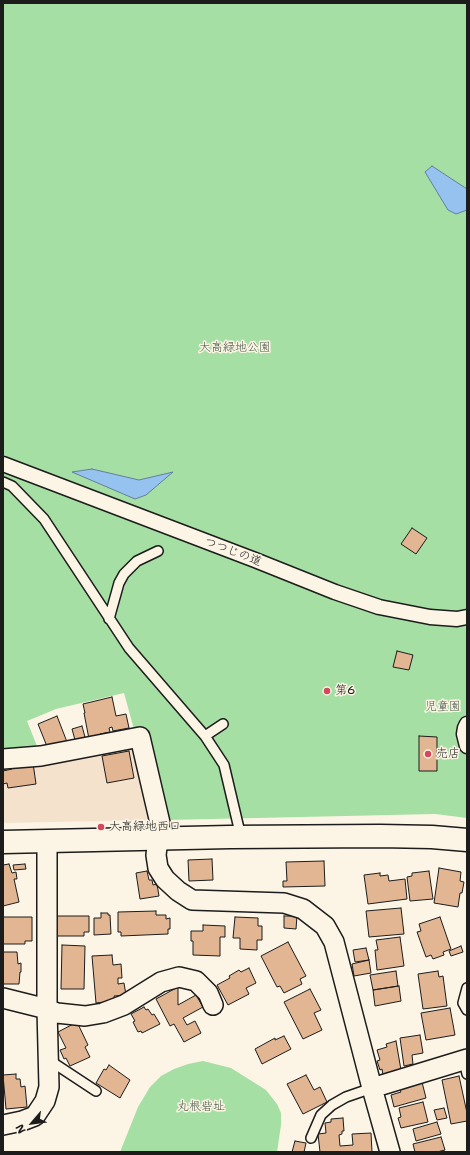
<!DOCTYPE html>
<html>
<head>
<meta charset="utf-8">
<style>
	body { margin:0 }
	#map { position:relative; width:470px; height:1155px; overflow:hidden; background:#fcf5e5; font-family:"Shantell Sans",sans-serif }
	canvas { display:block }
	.frame { position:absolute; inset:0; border:4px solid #1c1c1c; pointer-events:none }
	.north { position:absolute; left:12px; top:1103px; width:40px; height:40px; -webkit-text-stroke:3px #fcf5e5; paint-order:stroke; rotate:242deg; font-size:11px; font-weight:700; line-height:16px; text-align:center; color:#1c1c1c }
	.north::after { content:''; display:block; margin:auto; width:14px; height:18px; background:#1c1c1c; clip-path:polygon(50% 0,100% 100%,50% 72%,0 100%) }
</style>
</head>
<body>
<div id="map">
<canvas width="470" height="1155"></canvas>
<div class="frame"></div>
<div class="north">N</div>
</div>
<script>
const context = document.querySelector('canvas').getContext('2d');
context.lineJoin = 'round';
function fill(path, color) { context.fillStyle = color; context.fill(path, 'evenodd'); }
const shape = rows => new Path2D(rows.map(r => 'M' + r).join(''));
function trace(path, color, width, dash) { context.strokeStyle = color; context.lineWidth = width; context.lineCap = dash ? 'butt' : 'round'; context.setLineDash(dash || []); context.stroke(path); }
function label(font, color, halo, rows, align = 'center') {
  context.font = font + ' "Shantell Sans","Klee One",sans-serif'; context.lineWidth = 3; context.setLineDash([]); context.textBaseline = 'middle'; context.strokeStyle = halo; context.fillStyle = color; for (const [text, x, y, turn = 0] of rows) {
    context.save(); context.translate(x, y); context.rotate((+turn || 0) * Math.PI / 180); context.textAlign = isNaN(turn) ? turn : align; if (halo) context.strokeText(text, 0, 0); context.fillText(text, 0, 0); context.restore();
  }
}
fill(shape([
	[136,747,152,820,3,823,3,764]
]), '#f4e2cc');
fill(shape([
	[3,3,467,3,467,818,435,814,167,820,135,733,124,693,56,709,27,721,39,751,3,756],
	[203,1061,231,1068,266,1090,277,1104,281,1113,281,1125,277,1152,120,1152,138,1107,150,1087,161,1076,174,1069,188,1064]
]), '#a6dfa4');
const water = shape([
	[432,166,467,189,467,210,456,214,448,210,425,172,432,166],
	[92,469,139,480,173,472,146,495,135,499,72,472,92,469]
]);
fill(water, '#96c2ef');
trace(water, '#65809b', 1);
const building = shape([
	[412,528,427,538,416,554,401,544,412,528],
	[397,651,413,655,409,670,393,667,397,651],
	[112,697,116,716,126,714,129,728,113,731,112,727,109,728,110,732,100,734,100,737,89,739,84,713,85,713,83,704,112,697],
	[57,716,67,742,48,749,38,724,57,716],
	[82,726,85,737,75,740,72,729,82,726],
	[419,736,437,737,437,771,419,771,419,736],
	[129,751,134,778,107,783,102,756,129,751],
	[33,763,36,784,8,788,7,783,3,784,3,771,12,769,11,766,33,763],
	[212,859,213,880,189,881,188,860,212,859],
	[324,861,325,886,283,887,283,881,287,881,286,862,324,861],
	[9,864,12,873,16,872,17,879,14,879,19,902,3,906,3,865,9,864],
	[25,864,26,869,14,870,13,865,25,864],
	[439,868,461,872,460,881,464,882,462,893,460,893,458,907,434,903,439,868],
	[147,871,149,880,152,880,153,885,157,884,159,896,140,899,136,873,147,871],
	[429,871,433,899,410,901,407,877,412,876,412,873,429,871],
	[380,873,380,876,388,875,389,881,405,879,407,899,368,904,364,875,380,873],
	[401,908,404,934,369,937,366,911,401,908],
	[156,911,156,915,166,915,166,919,170,918,170,929,168,929,168,934,121,936,121,932,118,932,118,912,156,911],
	[101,913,108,913,108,915,110,915,111,934,94,935,94,918,101,918,101,913],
	[57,916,89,916,89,932,84,932,84,936,57,936,57,916],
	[284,916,297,916,296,929,284,928,284,916],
	[3,917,32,917,32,941,25,941,25,944,3,944,3,917],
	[235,917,258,918,258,926,262,926,262,940,257,940,257,950,240,949,240,938,233,938,235,917],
	[440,917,451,949,443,952,444,955,433,959,431,955,426,957,417,932,421,931,419,924,440,917],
	[203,925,225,926,225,937,220,937,220,956,193,955,193,941,191,941,191,931,203,931,203,925],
	[400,937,404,966,377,970,375,950,378,950,376,940,400,937],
	[288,942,306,976,300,979,302,984,284,993,280,986,277,987,261,956,288,942],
	[62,945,85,946,84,989,61,989,62,945],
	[461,946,463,952,451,956,449,951,461,946],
	[366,948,369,960,355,962,353,950,366,948],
	[3,952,17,952,18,964,21,963,21,972,20,972,19,984,3,984,3,952],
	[112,955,113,965,121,964,122,978,118,978,118,984,124,983,126,995,114,996,115,1001,96,1003,92,956,112,955],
	[369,960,371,973,354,976,352,964,369,960],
	[249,968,256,983,246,988,249,994,228,1005,217,985,230,978,229,976,239,970,241,972,249,968],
	[396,971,398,986,373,990,370,975,396,971],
	[438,971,439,977,443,976,447,1006,423,1009,418,974,438,971],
	[399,986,401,1001,375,1006,373,990,399,986],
	[178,987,178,1005,196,995,203,1007,183,1018,187,1025,195,1021,201,1033,184,1042,174,1024,170,1026,156,999,178,987],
	[310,989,321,1010,314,1013,322,1030,303,1039,284,1002,310,989],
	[144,1007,146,1010,148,1009,152,1015,154,1014,160,1024,142,1033,141,1031,138,1032,133,1022,135,1021,131,1014,144,1007],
	[450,1008,455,1035,426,1040,421,1013,450,1008],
	[77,1022,88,1045,85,1047,90,1057,70,1066,66,1058,64,1059,60,1050,66,1048,58,1032,77,1022],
	[420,1035,423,1053,412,1055,413,1064,404,1066,400,1038,420,1035],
	[284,1036,291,1049,262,1064,255,1049,275,1038,275,1040,284,1036],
	[396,1041,401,1070,383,1075,382,1069,380,1070,377,1061,380,1060,377,1050,387,1047,386,1044,396,1041],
	[109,1065,130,1080,120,1098,96,1083,104,1069,106,1070,109,1065],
	[16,1074,16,1079,20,1079,21,1087,25,1086,27,1107,6,1109,3,1075,16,1074],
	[306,1075,314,1090,320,1087,327,1102,303,1114,287,1084,306,1075],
	[459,1076,467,1113,467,1121,451,1124,442,1080,459,1076],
	[422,1082,426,1098,394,1107,391,1095,401,1092,399,1089,422,1082],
	[423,1102,428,1122,401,1128,398,1118,401,1117,399,1108,423,1102],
	[444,1108,447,1118,437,1120,434,1110,444,1108],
	[343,1118,344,1131,342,1131,342,1134,339,1135,340,1146,353,1145,352,1134,371,1133,372,1152,320,1152,318,1134,326,1133,325,1123,331,1122,331,1119,343,1118],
	[437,1122,441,1134,416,1141,413,1129,437,1122],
	[441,1137,445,1150,437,1152,415,1152,413,1144,441,1137],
	[295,1141,306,1143,304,1152,292,1152,295,1141]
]);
fill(building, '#e2b593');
trace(building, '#1c1c1c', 1);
const service = shape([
	[3,482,12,486,44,519,129,648,205,736,224,765,241,837],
	[109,619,119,583,124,574,137,561,158,551],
	[205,736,223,724],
	[467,988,463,1003,467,1010],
	[49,1060,96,1091],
	[464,1060,467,1074],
	[311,1138,321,1115,332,1105,346,1097,372,1088]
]);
const pedestrian = shape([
	[3,464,255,560,335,592,379,607,430,617,457,619,467,617],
	[467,724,465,728,464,734,467,746]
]);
const minor = shape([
	[3,759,41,756,140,737,160,823,156,855,158,868,165,879,178,891,192,900,284,903,303,909,325,926,334,942,372,1088,390,1152],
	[3,998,47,1009,57,1013,85,1016,103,1013,124,1005,161,982,179,977,196,981,208,993,213,1005],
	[372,1088,467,1059],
	[3,1125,22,1121,35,1116,45,1101,49,1087,47,1009,47,842]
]);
const tertiary = shape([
	[3,842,230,837,380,836,432,837,467,840]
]);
trace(service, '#1c1c1c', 12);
trace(pedestrian, '#1c1c1c', 17);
trace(minor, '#1c1c1c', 22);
trace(tertiary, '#1c1c1c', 25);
trace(service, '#fcf5e5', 9);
trace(pedestrian, '#fcf5e5', 14);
trace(minor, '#fcf5e5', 19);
trace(tertiary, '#fcf5e5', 22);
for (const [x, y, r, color] of [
	[327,691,4,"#d1495b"],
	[428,754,4,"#d1495b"],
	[101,827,4,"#d1495b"]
]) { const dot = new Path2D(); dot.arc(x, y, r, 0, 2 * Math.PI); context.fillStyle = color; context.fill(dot); trace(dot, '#fcf5e5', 1.5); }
label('12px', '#455645', '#fcf5e5', [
	["大高緑地公園",235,348],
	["児童園",443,707],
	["丸根砦址",201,1107]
]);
label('12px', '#1c1c1c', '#fcf5e5', [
	["つつじの道",233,552,21]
]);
label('12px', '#1c1c1c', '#fcf5e5', [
	["第6",335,691],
	["売店",436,754],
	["大高緑地西口",109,827]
], 'left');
</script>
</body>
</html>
